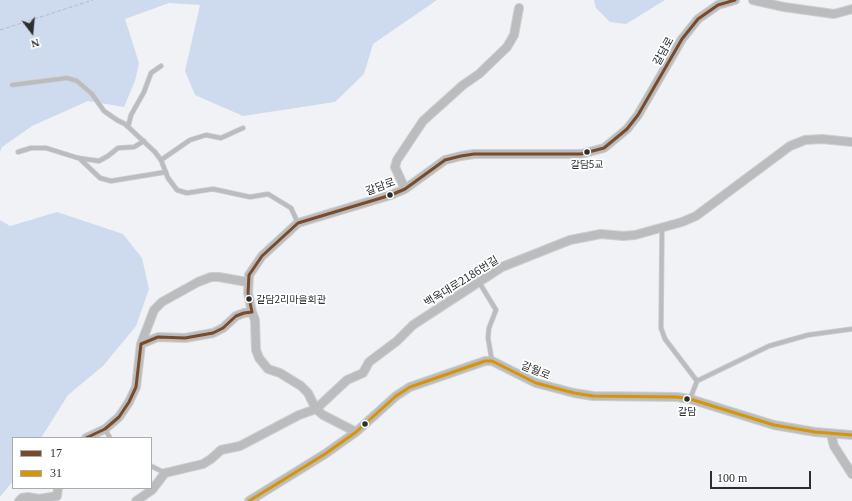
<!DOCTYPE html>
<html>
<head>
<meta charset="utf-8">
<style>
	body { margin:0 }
	#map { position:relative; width:852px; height:501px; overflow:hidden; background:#f0f2f5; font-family:Georgia,serif }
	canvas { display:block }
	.legend { position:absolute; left:12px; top:437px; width:140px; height:52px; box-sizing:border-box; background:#fff; border:1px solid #aaabac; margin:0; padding:5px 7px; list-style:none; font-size:12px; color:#2b2d2f }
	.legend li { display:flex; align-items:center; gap:8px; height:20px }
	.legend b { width:20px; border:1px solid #aaabac }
	.north { position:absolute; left:12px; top:12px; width:40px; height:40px; -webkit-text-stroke:3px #fff; paint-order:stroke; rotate:164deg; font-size:11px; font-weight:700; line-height:16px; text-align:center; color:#2b2d2f }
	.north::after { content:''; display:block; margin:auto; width:14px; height:18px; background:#2b2d2f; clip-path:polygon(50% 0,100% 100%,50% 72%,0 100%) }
	.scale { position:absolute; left:710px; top:471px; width:101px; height:18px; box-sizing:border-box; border:2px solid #2b2d2f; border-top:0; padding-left:5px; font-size:12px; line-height:14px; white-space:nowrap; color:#2b2d2f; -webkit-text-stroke:3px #fff; paint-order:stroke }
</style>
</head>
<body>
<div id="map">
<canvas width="852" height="501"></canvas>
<ul class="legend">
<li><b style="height:5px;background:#7a4b2a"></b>17</li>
<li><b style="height:5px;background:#d89407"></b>31</li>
</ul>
<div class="north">N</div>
<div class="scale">100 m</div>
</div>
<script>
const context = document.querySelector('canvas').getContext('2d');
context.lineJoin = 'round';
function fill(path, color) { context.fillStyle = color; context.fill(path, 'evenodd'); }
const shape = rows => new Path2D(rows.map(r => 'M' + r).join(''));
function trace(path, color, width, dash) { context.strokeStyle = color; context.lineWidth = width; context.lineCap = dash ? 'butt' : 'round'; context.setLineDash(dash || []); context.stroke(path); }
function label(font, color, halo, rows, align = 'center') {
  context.font = font + ' Georgia,"Noto Sans KR",serif'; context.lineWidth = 3.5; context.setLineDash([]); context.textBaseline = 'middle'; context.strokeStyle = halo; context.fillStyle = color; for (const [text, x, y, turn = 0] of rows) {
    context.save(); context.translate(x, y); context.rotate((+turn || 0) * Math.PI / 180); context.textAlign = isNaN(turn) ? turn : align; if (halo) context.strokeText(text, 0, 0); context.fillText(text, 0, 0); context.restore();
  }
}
fill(shape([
	[0,0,437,0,373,44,364,74,335,102,243,116,195,95,185,71,200,5,169,3,125,19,139,63,135,81,124,107,88,101,32,126,2,147,0,152],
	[594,0,665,0,626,24,610,22,596,8],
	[57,212,123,234,142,258,149,289,136,326,103,366,68,395,41,438,13,438,13,481,0,497,0,220,10,226]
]), '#cedbef');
const service = shape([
	[12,85,67,78,77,81,92,94,104,111,117,120,125,124,155,152,161,160,168,178,177,190,187,193,213,189,250,197,268,194,291,208,298,223],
	[128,127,131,115,144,92,151,73,161,66],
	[18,152,31,148,46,148,78,158,99,161,108,156,118,148,134,147,144,141],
	[79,158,100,178,111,181,166,172],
	[161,160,190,140,206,135,221,138,243,128],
	[662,229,661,328,665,339,697,381,690,399],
	[479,282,496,310,489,328,488,338,492,361],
	[697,381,769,346,808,335,852,329],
	[105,429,110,438],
	[151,466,165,473]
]);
const minor = shape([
	[753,0,784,7,834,14,852,9],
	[405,189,395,167,397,160,423,121,463,85,479,74,507,47,514,35,519,8],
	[252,312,255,320,256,350,259,358,268,369,280,373,301,386,308,393,316,409,323,415,356,432],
	[141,344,154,310,162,302,198,282,211,277,219,277,247,282],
	[831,434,834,446,852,474],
	[86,438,105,429,119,417,129,402,136,387,141,344,158,337,185,338,213,333,223,328,236,316,244,313,252,312,248,293,249,275,262,256,298,223,391,195,405,189,445,160,461,156,474,154,581,154,604,148,627,129,638,115,682,39,698,19,718,5,735,0],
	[19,501,22,498,28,497,39,499,57,496,58,488],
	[136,501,152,490,165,473,203,464,211,459,221,450,240,446,299,415,316,409,347,380,363,373,369,362,397,341,413,325,502,267,570,240,601,234,623,236,635,235,682,222,696,216,790,146,805,140,822,139,852,142],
	[249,501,325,454,356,432,396,396,410,387,485,361,492,361,536,383,574,393,593,396,677,397,690,399,774,425,815,432,852,435]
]);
trace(service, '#cdcfd1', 5.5);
trace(minor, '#cdcfd1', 10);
trace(shape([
	[0,30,93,0]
]), '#babbbc', 1, [4, 2]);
trace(service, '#bbbcbe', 4);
trace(minor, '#bbbcbe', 8);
trace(shape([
	[86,438,105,429,119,417,129,402,136,387,141,344,158,337,185,338,213,333,223,328,236,316,244,313,252,312,248,293,249,275,262,256,298,223,391,195,405,189,445,160,461,156,474,154,581,154,604,148,627,129,638,115,682,39,698,19,718,5,735,0]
]), '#7a4b2a', 3);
trace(shape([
	[249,501,325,454,356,432,396,396,410,387,485,361,492,361,536,383,574,393,593,396,677,397,690,399,774,425,815,432,852,435]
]), '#d89407', 3);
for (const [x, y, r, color] of [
	[587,152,3.5,"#2b2d2f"],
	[390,195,3.5,"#2b2d2f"],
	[249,299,3.5,"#2b2d2f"],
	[687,399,3.5,"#2b2d2f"],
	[365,424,3.5,"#2b2d2f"]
]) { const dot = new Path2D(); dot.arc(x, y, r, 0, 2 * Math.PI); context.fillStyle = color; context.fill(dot); trace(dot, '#fff', 1.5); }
label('10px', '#2b2d2f', '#fff', [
	["갈담5교",587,164],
	["갈담2리마을회관",256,299,"left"],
	["갈담",687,411]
]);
label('11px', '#2b2d2f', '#fff', [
	["갈담로",663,51,-61],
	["갈담로",380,186,-20],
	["백옥대로2186번길",461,281,-32],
	["갈월로",536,370,22]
]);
</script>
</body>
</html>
